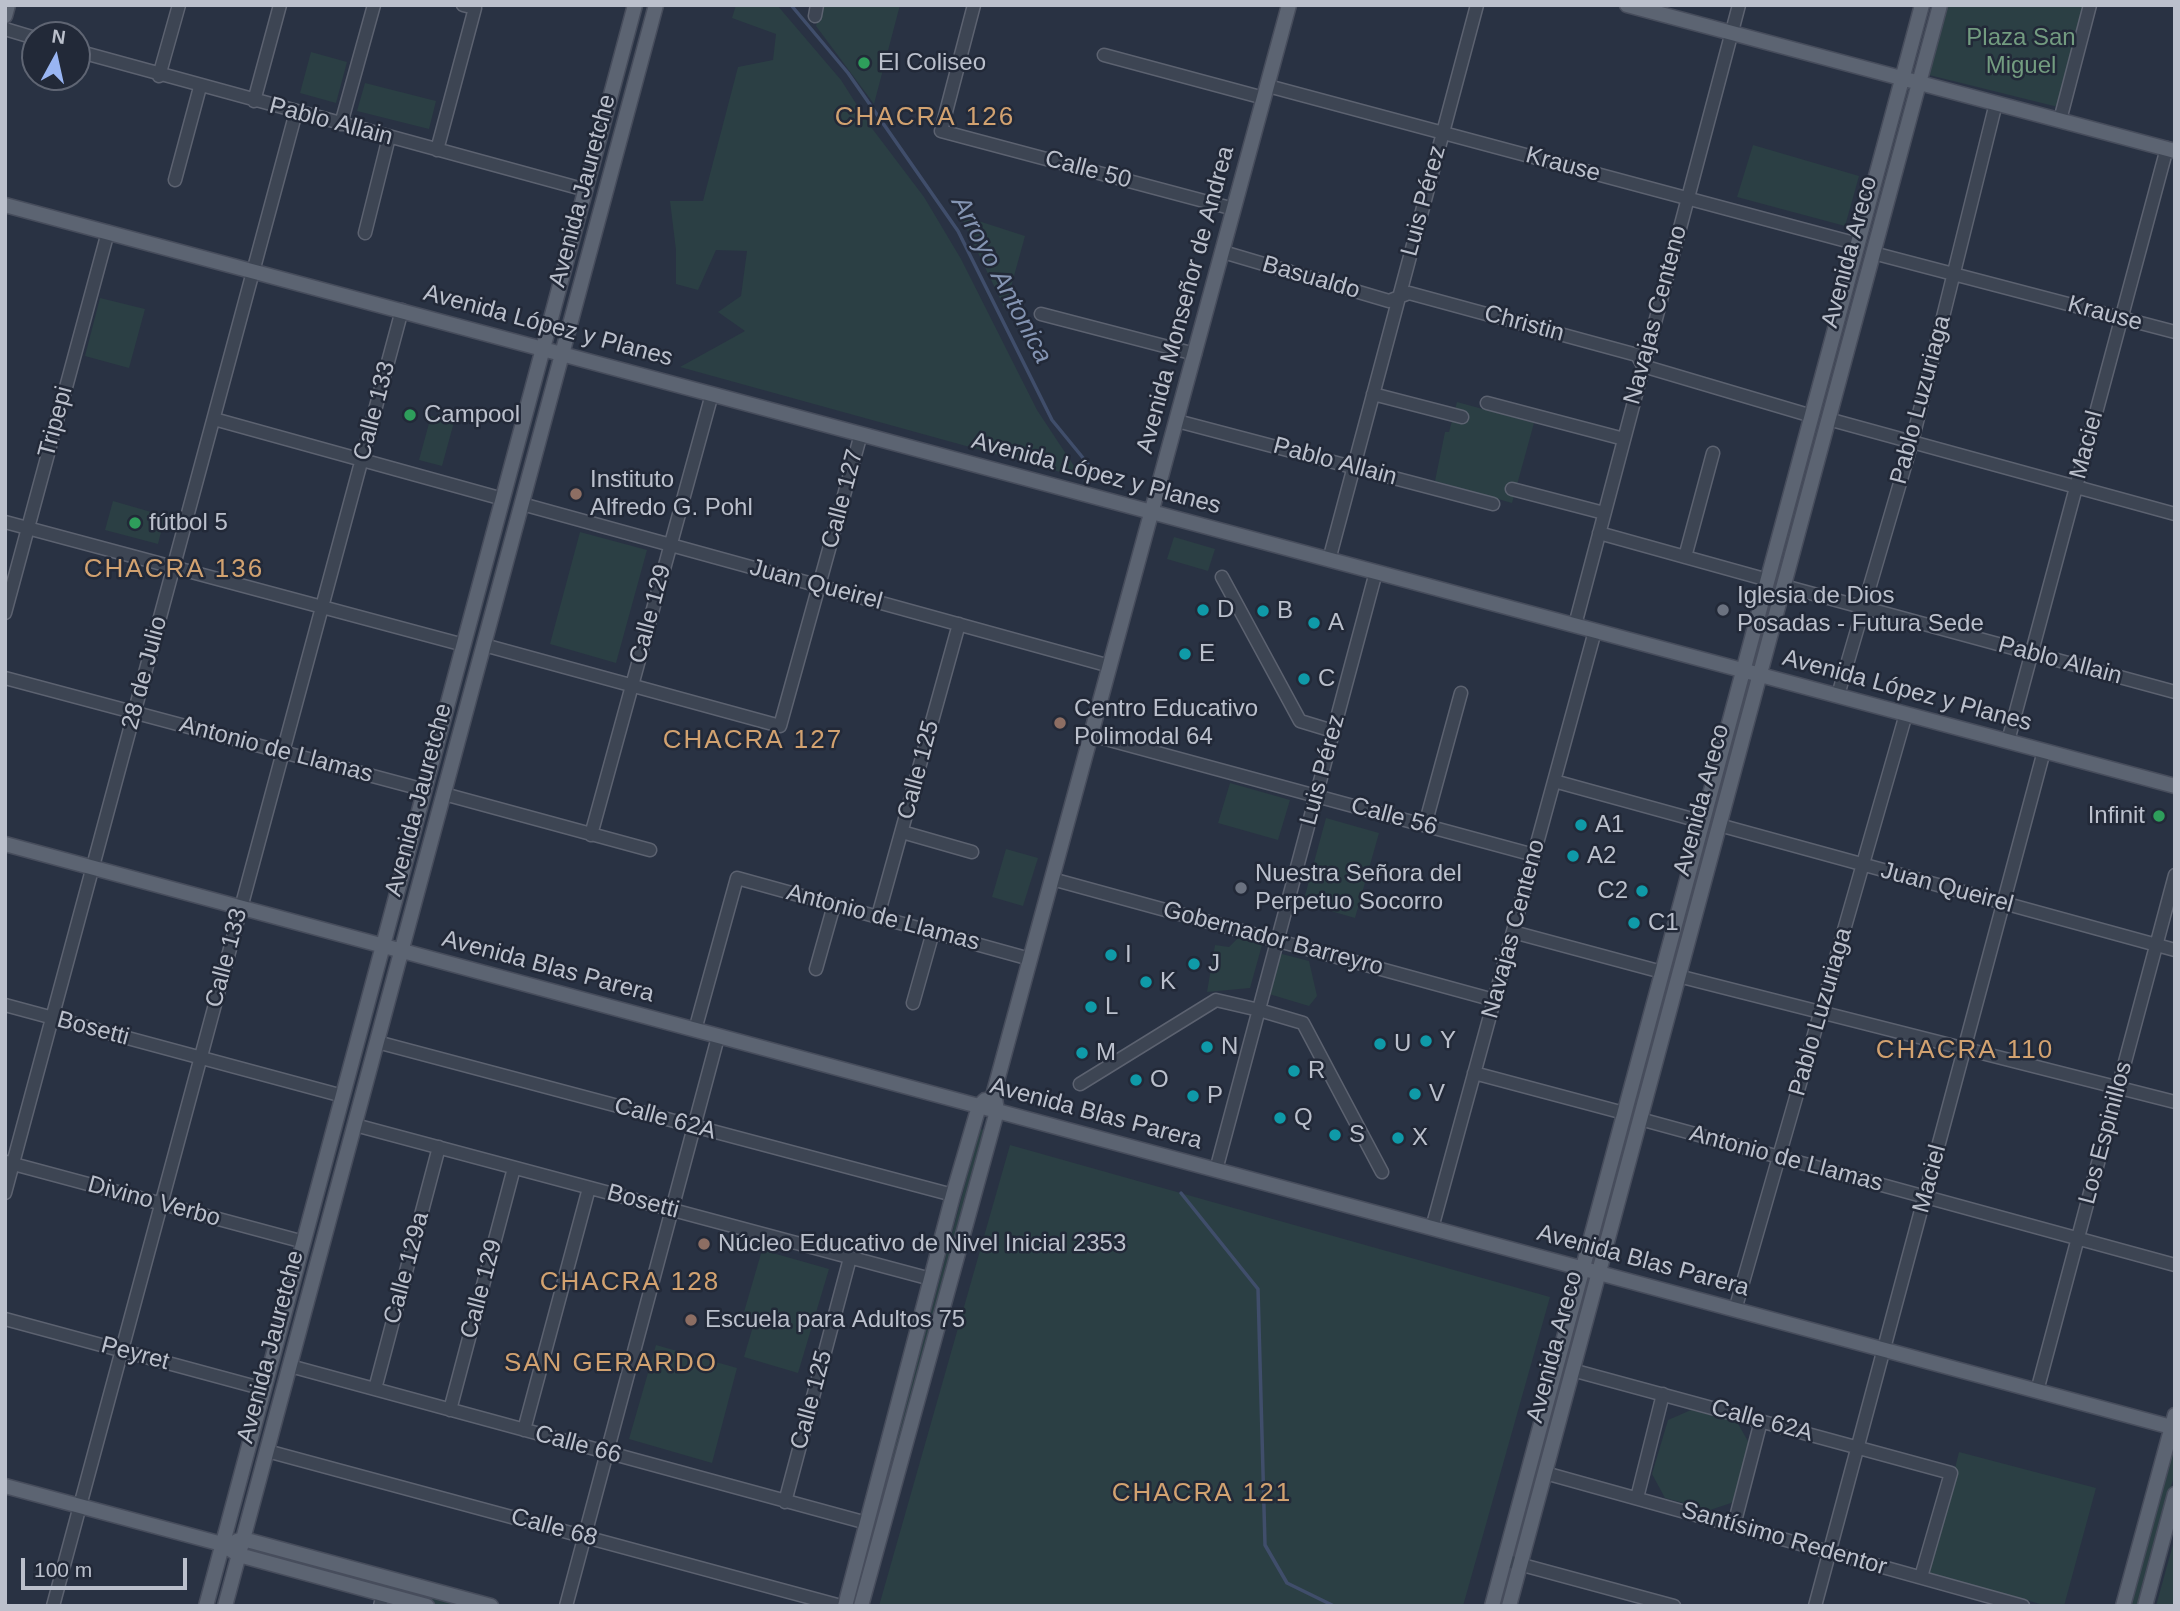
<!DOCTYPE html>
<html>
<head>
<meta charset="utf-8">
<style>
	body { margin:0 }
	#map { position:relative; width:2180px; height:1611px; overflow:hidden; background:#293243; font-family:Arial,sans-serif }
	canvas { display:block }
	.frame { position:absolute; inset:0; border:7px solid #bbc0cc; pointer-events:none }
	.north { position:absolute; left:21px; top:21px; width:70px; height:70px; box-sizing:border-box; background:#222938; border:2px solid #5f6573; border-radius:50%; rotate:8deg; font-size:19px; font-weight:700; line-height:28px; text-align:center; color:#bbc0cc }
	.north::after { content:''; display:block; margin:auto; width:24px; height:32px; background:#99b5f3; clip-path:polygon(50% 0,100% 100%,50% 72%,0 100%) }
	.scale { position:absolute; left:21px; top:1558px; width:166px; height:32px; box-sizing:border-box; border:4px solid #bbc0cc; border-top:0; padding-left:9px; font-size:21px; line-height:24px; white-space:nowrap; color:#bbc0cc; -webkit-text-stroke:5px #222938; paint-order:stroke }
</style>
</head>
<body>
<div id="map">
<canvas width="2180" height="1611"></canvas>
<div class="frame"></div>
<div class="north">N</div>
<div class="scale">100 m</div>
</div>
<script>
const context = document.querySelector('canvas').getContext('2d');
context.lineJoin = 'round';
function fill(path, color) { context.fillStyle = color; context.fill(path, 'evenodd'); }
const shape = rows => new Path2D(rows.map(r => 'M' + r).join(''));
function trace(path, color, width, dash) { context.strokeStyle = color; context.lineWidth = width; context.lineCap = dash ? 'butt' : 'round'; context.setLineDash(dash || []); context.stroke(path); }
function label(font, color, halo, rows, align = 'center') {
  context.font = font + ' Arial,sans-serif'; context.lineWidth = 5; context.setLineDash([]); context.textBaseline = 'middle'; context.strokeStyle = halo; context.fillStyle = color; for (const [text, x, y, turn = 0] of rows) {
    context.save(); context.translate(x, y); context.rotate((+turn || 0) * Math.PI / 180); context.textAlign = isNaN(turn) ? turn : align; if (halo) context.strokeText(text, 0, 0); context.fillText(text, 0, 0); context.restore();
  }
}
fill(shape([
	[736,5,777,5,841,80,871,127,924,197,961,259,1037,410,1082,478,680,367,745,331,718,312,741,296,747,251,716,250,698,290,676,284,676,250,670,201,703,201,738,67,773,60,776,34,732,18],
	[822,5,900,5,874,104,816,26],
	[1948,5,2083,5,2058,107,1929,75],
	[311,52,347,62,336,103,300,93],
	[365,83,436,101,429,129,357,111],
	[1753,145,1859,176,1845,226,1737,197],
	[960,215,1025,236,1005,309],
	[100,298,145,309,129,368,85,356],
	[1457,402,1534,423,1512,503,1435,481,1445,432,1449,432],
	[431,416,454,422,442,466,419,460],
	[113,501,165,516,158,544,105,530],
	[580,532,647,550,616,663,550,644],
	[1174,537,1215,549,1208,571,1167,559],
	[1230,783,1290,800,1278,840,1218,823],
	[1326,818,1379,833,1355,918,1303,903],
	[1006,849,1038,858,1023,906,992,897],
	[1238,938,1262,945,1250,988,1207,992,1215,945,1229,947],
	[1282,954,1309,961,1317,996,1309,1006,1269,994,1276,958],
	[980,1129,985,1130,857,1606,852,1606],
	[1010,1145,1550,1297,1463,1606,879,1606],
	[762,1250,829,1269,798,1373,744,1357,756,1316,744,1312],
	[656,1345,737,1368,712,1463,629,1439],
	[1691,1410,1737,1422,1749,1443,1734,1502,1710,1510,1665,1498,1652,1474,1668,1420],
	[2175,1437,2175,1472,2139,1606,2129,1606],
	[1959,1452,2096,1488,2064,1606,2047,1606,1929,1573],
	[2175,1537,2175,1606,2156,1606],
	[252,1547,470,1606,442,1606,249,1554]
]), '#2b3f44');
trace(shape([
	[791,5,848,73,958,231,1052,420,1097,475],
	[1181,1193,1258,1289,1265,1545,1287,1583,1334,1606]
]), '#404e6b', 3.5);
const minor = shape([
	[974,5,941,131,1234,209],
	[815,16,817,5],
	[5,29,35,38],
	[77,51,586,190],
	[1104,55,1264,98],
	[159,76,179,5],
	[1268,86,1858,244],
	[254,101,280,5],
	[2060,120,2090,5],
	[341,124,374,5],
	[437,150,475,8,463,5],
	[175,180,200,87],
	[365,233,389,137],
	[1223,252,1389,301,1409,293,1637,355,1643,366],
	[1873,253,2175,332],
	[1041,314,1195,354],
	[1643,366,1812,416],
	[1373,394,1462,417],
	[1487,403,1624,439],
	[214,419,503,499],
	[1828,419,2175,514],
	[1177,421,1493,504],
	[1512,489,1604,513],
	[522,504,1110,666],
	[5,522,464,645],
	[1599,533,1768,580],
	[1685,557,1713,453],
	[1329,560,1477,5],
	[1222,577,1300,721,1333,731],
	[1784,586,2175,692],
	[5,613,108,232],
	[1575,625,1739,5],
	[484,645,780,726,861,434],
	[5,678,425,790],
	[1838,695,1912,442,1996,103],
	[1091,735,1534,855],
	[2008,741,2167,148],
	[1554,781,1703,822],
	[444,794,650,850],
	[1425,825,1461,693],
	[1719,825,2175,950],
	[902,832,972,852],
	[591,835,712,394],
	[1052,879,1494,1000],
	[878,916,959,624],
	[1513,932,1662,972],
	[816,969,834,905],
	[1678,976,2175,1102],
	[913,1003,933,932],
	[5,1005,343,1096],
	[695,1030,737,878,1030,959],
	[377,1042,953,1195],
	[1474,1073,1624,1113],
	[1080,1084,1216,1000,1259,1010,1303,1023,1382,1172],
	[1640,1119,2175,1265],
	[355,1125,931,1279],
	[6,1162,304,1242],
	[1216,1170,1376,572],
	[5,1193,296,112],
	[1432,1228,1595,631],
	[1735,1310,1906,714],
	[5,1319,264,1389],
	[290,1366,867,1523],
	[1572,1370,1951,1473,1921,1577],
	[375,1389,439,1147],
	[2037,1391,2175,875],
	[450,1410,514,1168],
	[524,1430,589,1188],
	[267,1451,841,1606],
	[1545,1473,2023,1606],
	[1637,1498,1663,1394],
	[785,1502,850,1258],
	[1734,1525,1761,1421],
	[1504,1560,1674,1606],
	[53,1606,402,310],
	[380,1606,383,1594],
	[566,1606,718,1037],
	[1815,1606,2044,751]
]);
const major = shape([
	[1627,5,2175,151],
	[5,16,8,5],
	[5,205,2175,786],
	[5,844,2175,1428],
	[5,1486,222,1544,239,1555,427,1606],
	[237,1541,243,1539,491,1606],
	[206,1606,635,5],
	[225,1606,656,5],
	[845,1606,953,1195,979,1106,985,1100],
	[861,1606,997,1111,994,1092,1289,5],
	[1492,1606,1922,5],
	[1509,1606,1940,5],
	[2123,1606,2175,1415],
	[2145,1606,2175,1494]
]);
trace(minor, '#5c6270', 15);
trace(major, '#474d5c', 17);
trace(minor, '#3d4553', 12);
trace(major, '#5c6472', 14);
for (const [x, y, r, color] of [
	[864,63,7,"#2e9e5b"],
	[410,415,7,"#2e9e5b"],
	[576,494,7,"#8d6e63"],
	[135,523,7,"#2e9e5b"],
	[1203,610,7,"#0f9aa8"],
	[1723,610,7,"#6b7280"],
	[1263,611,7,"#0f9aa8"],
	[1314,623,7,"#0f9aa8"],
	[1185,654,7,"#0f9aa8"],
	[1304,679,7,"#0f9aa8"],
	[1060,723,7,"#8d6e63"],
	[2159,816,7,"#2e9e5b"],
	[1581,825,7,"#0f9aa8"],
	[1573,856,7,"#0f9aa8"],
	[1241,888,7,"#6b7280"],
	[1642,891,7,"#0f9aa8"],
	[1634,923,7,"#0f9aa8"],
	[1111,955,7,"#0f9aa8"],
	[1194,964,7,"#0f9aa8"],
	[1146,982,7,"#0f9aa8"],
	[1091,1007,7,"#0f9aa8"],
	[1426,1041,7,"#0f9aa8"],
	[1380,1044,7,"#0f9aa8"],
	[1207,1047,7,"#0f9aa8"],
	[1082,1053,7,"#0f9aa8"],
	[1294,1071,7,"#0f9aa8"],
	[1136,1080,7,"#0f9aa8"],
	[1415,1094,7,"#0f9aa8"],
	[1193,1096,7,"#0f9aa8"],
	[1280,1118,7,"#0f9aa8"],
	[1335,1135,7,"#0f9aa8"],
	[1398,1138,7,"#0f9aa8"],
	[704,1244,7,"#8d6e63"],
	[691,1320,7,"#8d6e63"]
]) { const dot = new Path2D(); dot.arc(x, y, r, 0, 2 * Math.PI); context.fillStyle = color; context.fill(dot); trace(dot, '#222938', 2.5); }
label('24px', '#739c80', '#222938', [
	["Plaza San",2021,38],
	["Miguel",2021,66]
]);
label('24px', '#bbc0cc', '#222938', [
	["El Coliseo",878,63],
	["Campool",424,415],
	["Instituto",590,480],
	["Alfredo G. Pohl",590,508],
	["fútbol 5",149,523],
	["Iglesia de Dios",1737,596],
	["Posadas - Futura Sede",1737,624],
	["D",1217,610],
	["B",1277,611],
	["A",1328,623],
	["E",1199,654],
	["C",1318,679],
	["Centro Educativo",1074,709],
	["Polimodal 64",1074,737],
	["Infinit",2145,816,"right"],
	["A1",1595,825],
	["A2",1587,856],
	["Nuestra Señora del",1255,874],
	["Perpetuo Socorro",1255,902],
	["C2",1628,891,"right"],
	["C1",1648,923],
	["I",1125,955],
	["J",1208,964],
	["K",1160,982],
	["L",1105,1007],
	["Y",1440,1041],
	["U",1394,1044],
	["N",1221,1047],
	["M",1096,1053],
	["R",1308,1071],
	["O",1150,1080],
	["V",1429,1094],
	["P",1207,1096],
	["Q",1294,1118],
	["S",1349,1135],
	["X",1412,1138],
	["Núcleo Educativo de Nivel Inicial 2353",718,1244],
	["Escuela para Adultos 75",705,1320]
], 'left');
label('24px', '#bbc0cc', '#222938', [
	["Pablo Allain",331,122,15],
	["Krause",1563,165,15],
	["Calle 50",1088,170,15],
	["Avenida Jauretche",583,191,-75],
	["Luis Pérez",1424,201,-75],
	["Avenida Areco",1850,252,-75],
	["Basualdo",1311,278,16],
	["Avenida Monseñor de Andrea",1186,300,-75],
	["Krause",2105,314,15],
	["Navajas Centeno",1656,315,-75],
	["Christin",1524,324,15],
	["Avenida López y Planes",548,326,15],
	["Pablo Luzuriaga",1921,400,-75],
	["Calle 133",375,411,-75],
	["Tripepi",56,422,-75],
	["Maciel",2087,445,-75],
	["Pablo Allain",1335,462,15],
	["Avenida López y Planes",1096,474,15],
	["Calle 127",843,499,-75],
	["Juan Queirel",816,585,15],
	["Calle 129",651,614,-75],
	["Pablo Allain",2060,661,15],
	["28 de Julio",145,673,-75],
	["Avenida López y Planes",1907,691,15],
	["Antonio de Llamas",276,750,15],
	["Calle 125",919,770,-75],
	["Luis Pérez",1323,770,-75],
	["Avenida Jauretche",419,800,-75],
	["Avenida Areco",1702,800,-75],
	["Calle 56",1394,817,15],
	["Juan Queirel",1947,888,15],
	["Antonio de Llamas",883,918,15],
	["Navajas Centeno",1514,929,-75],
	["Gobernador Barreyro",1273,939,15],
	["Calle 133",227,958,-75],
	["Avenida Blas Parera",548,967,15],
	["Pablo Luzuriaga",1821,1012,-74],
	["Bosetti",93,1029,15],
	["Avenida Blas Parera",1096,1114,15],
	["Calle 62A",665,1119,15],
	["Los Espinillos",2106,1133,-75],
	["Antonio de Llamas",1786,1159,15],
	["Maciel",1930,1179,-75],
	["Divino Verbo",154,1202,15],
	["Bosetti",643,1202,15],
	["Avenida Blas Parera",1643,1261,15],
	["Calle 129a",407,1268,-75],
	["Calle 129",482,1289,-75],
	["Avenida Jauretche",271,1347,-75],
	["Avenida Areco",1555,1347,-75],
	["Peyret",135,1354,15],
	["Calle 125",812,1400,-75],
	["Calle 62A",1762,1421,15],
	["Calle 66",578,1445,15],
	["Calle 68",554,1528,15],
	["Santísimo Redentor",1784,1539,16]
]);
context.letterSpacing = '2px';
label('26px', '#d2a270', '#222938', [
	["CHACRA 126",925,118],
	["CHACRA 136",174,570],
	["CHACRA 127",753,741],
	["CHACRA 110",1965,1051],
	["CHACRA 128",630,1283],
	["SAN GERARDO",611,1364],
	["CHACRA 121",1202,1494]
]);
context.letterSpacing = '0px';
label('italic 26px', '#8494b2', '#222938', [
	["Arroyo Antonica",1001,280,62]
]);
</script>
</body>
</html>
